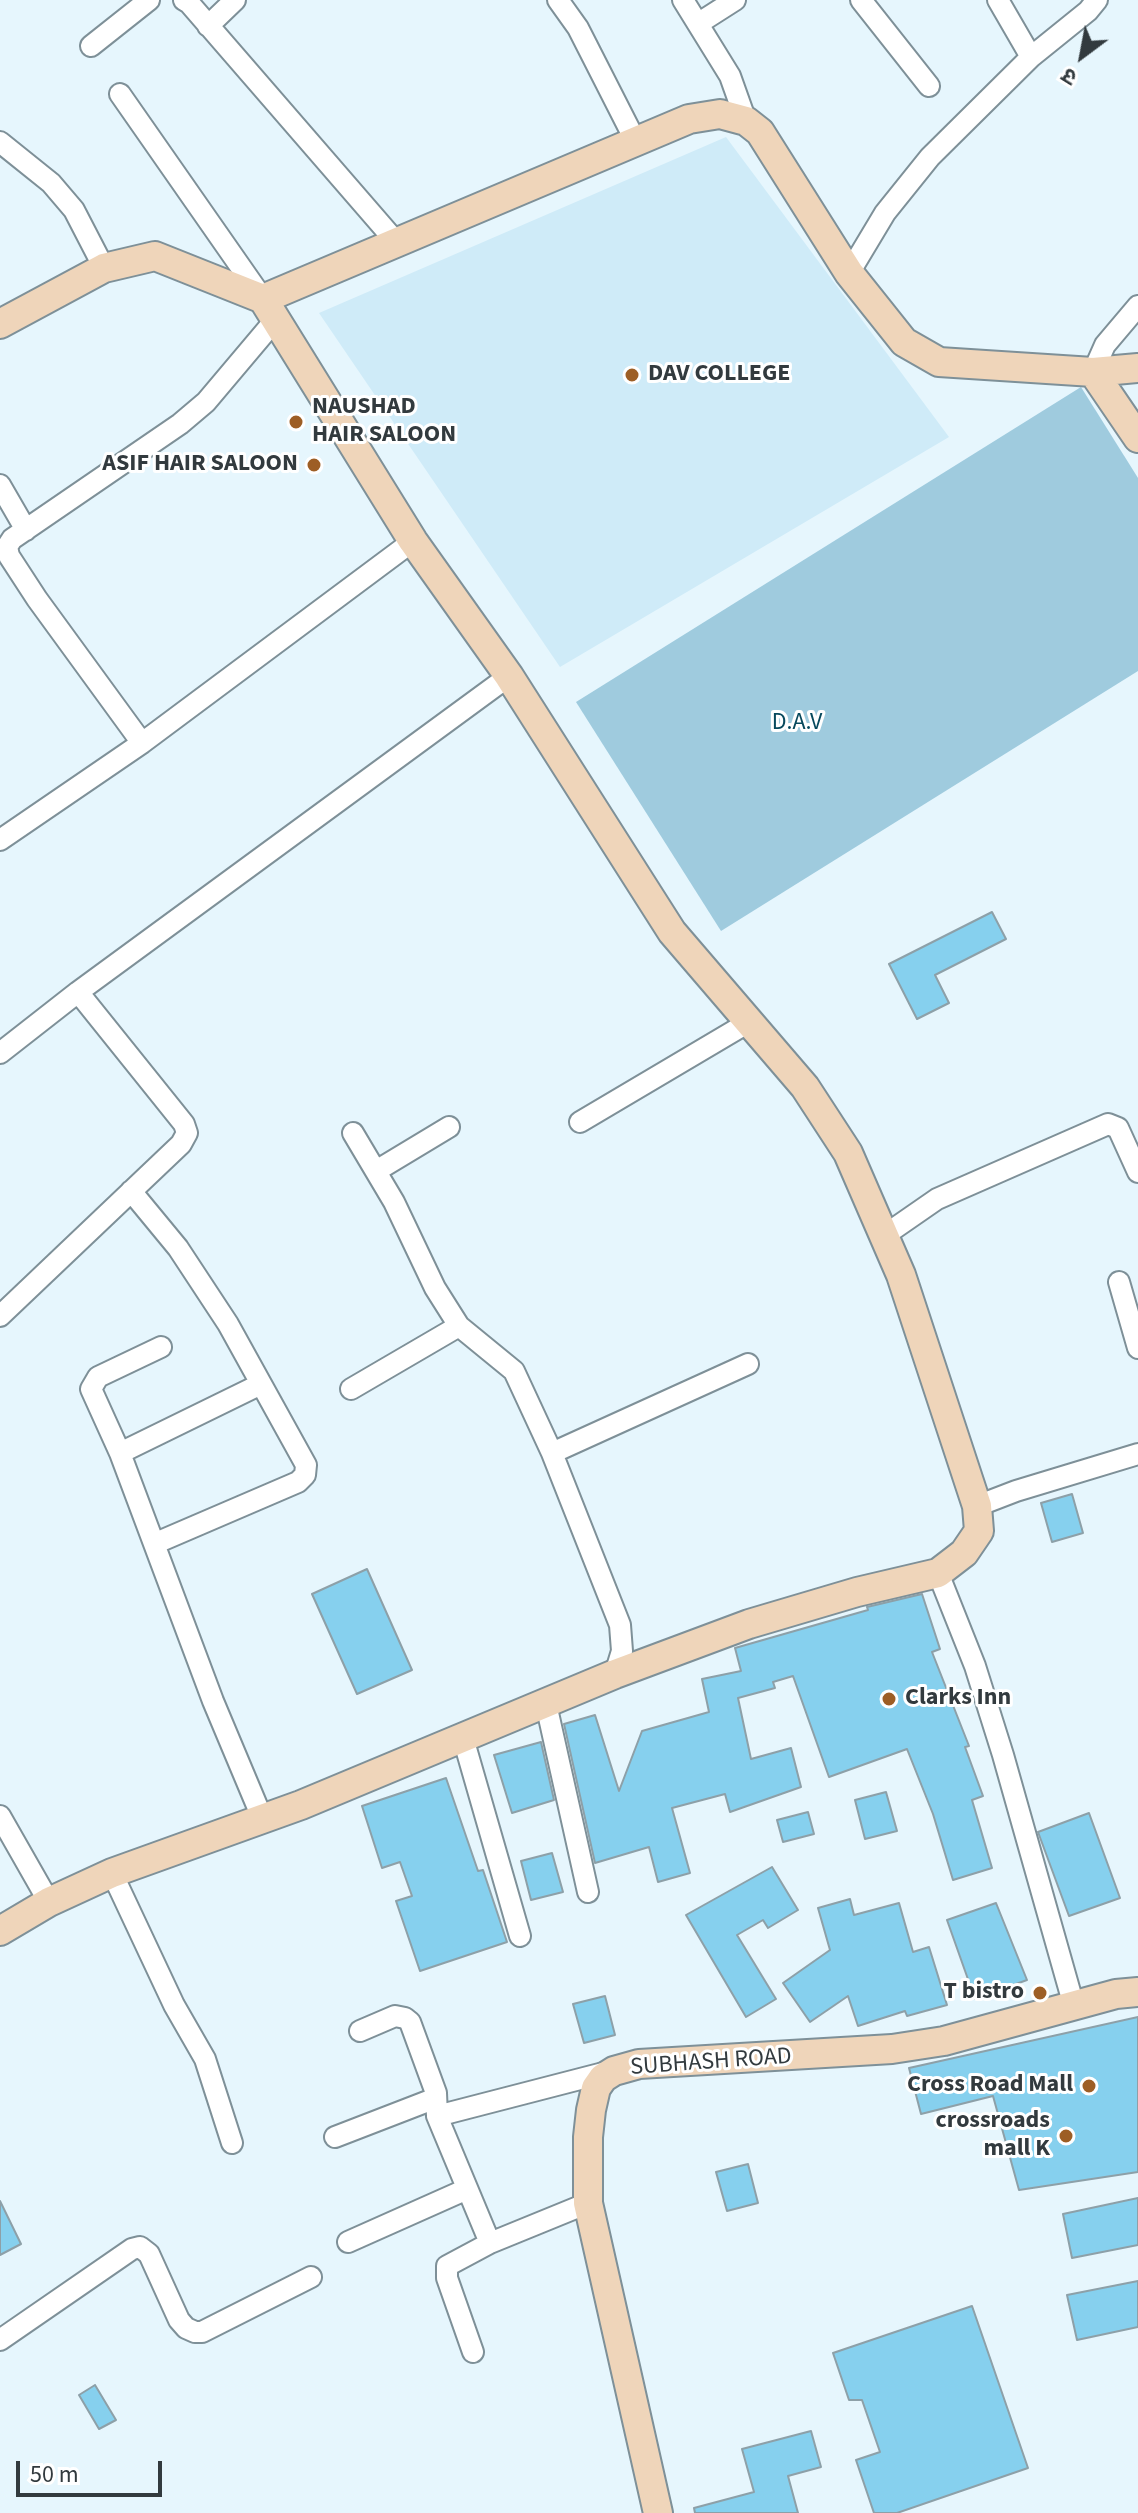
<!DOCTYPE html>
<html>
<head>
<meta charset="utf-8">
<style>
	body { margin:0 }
	#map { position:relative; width:1138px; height:2513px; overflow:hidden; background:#e6f6fd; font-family:"Source Sans 3","Noto Sans Devanagari",sans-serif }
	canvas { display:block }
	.north { position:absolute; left:1042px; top:16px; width:80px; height:80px; -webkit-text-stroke:6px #fff; paint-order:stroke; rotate:212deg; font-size:22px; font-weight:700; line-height:32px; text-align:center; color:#323a3e }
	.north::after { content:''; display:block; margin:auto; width:28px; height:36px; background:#323a3e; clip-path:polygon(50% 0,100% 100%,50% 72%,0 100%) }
	.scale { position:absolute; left:16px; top:2461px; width:146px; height:36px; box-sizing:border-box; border:4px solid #323a3e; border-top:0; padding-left:10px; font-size:24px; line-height:28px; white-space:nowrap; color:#323a3e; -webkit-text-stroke:6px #fff; paint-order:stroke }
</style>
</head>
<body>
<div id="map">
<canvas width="1138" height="2513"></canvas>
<div class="north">उ</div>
<div class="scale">50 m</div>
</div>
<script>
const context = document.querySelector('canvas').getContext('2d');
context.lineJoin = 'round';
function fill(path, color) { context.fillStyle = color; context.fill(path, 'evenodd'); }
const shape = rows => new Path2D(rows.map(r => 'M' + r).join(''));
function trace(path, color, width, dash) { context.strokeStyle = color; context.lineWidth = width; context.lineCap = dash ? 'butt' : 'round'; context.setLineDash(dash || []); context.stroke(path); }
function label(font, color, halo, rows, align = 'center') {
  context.font = font + ' "Source Sans 3",sans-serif'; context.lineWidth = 6; context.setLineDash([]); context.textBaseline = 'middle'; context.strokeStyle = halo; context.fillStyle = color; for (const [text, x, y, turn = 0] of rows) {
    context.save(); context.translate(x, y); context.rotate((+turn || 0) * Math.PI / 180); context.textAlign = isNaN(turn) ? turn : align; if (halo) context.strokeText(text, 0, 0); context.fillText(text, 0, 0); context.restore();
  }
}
fill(shape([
	[726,137,949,437,560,667,319,313]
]), '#cfebf8');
fill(shape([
	[1081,387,1138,478,1138,671,721,931,576,702]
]), '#9fcbde');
const building = shape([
	[992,912,1006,939,935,975,949,1003,917,1019,889,964,992,912],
	[1072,1494,1083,1533,1052,1542,1041,1503,1072,1494],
	[367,1569,412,1670,357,1694,312,1594,367,1569],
	[922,1594,940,1649,932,1652,969,1746,965,1747,983,1796,972,1800,992,1868,953,1880,933,1814,907,1749,829,1777,793,1676,773,1682,775,1688,738,1698,751,1759,791,1748,801,1787,730,1812,725,1794,672,1808,690,1873,658,1882,649,1847,595,1863,564,1724,595,1715,619,1791,642,1731,709,1712,702,1679,741,1671,735,1648,868,1610,867,1607,922,1594],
	[541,1742,554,1800,512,1813,494,1755,541,1742],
	[446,1778,478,1871,483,1870,507,1942,420,1971,396,1901,412,1896,400,1862,382,1868,362,1806,446,1778],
	[886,1792,897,1831,865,1839,855,1800,886,1792],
	[808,1812,814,1834,783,1842,777,1820,808,1812],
	[1089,1813,1120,1898,1069,1916,1038,1832,1089,1813],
	[552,1853,563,1892,531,1900,521,1861,552,1853],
	[772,1867,798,1910,768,1928,763,1920,737,1935,776,1999,746,2017,686,1915,772,1867],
	[850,1899,854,1915,899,1903,913,1952,929,1947,947,2005,907,2016,905,2011,858,2026,848,1996,810,2022,783,1983,830,1950,818,1908,850,1899],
	[996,1903,1027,1980,975,1999,947,1920,996,1903],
	[605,1996,615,2035,584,2043,573,2004,605,1996],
	[1138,2017,1138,2172,1019,2190,993,2096,921,2114,909,2068,1138,2017],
	[748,2164,758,2203,727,2211,716,2172,748,2164],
	[1138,2198,1138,2245,1072,2258,1063,2214,1138,2198],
	[0,2201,21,2244,0,2255,0,2201],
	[1138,2281,1138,2327,1077,2340,1067,2295,1138,2281],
	[972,2306,1028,2468,897,2513,874,2513,856,2460,880,2452,862,2400,849,2400,833,2353,972,2306],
	[95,2385,116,2420,99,2429,79,2395,95,2385],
	[811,2431,821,2467,788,2476,798,2513,695,2513,694,2508,754,2492,742,2449,811,2431]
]);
fill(building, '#86d0ee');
trace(building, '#8da0a8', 2);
const street = shape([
	[184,0,189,3,397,243],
	[558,0,578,28,636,142],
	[683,0,730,76,746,121],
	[861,0,929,86],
	[998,0,1031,57],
	[699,23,735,0],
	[208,26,235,0],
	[91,46,149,0],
	[120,94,263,299],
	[0,142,51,183,74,210,104,268],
	[849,273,885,213,930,157,1031,57,1088,11,1097,0],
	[1093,372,1105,345,1138,306],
	[0,485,26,530],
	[142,743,37,599,9,556,7,547,12,539,180,424,206,402,276,319],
	[0,840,142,743,413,541],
	[0,1053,78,992,509,676],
	[580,1122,749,1022],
	[353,1133,394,1202,435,1288,459,1326,514,1371,552,1453,620,1625,622,1651,615,1674],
	[376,1171,449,1127],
	[131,1191,178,1248,228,1324,306,1465,305,1475,298,1482,156,1543],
	[885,1235,937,1199,1108,1124,1118,1128,1138,1172],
	[1119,1282,1138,1348],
	[0,1316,181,1144,187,1133,184,1124,78,992],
	[161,1347,98,1377,91,1389,120,1453,213,1701,263,1820],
	[351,1389,459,1326],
	[120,1453,261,1384],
	[552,1453,748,1364],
	[977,1506,1016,1491,1138,1454],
	[938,1573,975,1666,1003,1755,1074,2006],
	[546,1704,588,1892],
	[463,1738,520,1936],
	[0,1816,49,1902],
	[112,1873,174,2005,205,2059,232,2143],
	[360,2031,395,2016,405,2018,410,2022,436,2093,437,2116,490,2243],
	[437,2116,611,2071],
	[335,2137,436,2098],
	[348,2242,467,2189],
	[0,2340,132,2249,140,2247,149,2254,179,2320,186,2328,195,2332,202,2332,311,2277],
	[473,2352,447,2278,447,2266,490,2243,588,2203]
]);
const secondary = shape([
	[263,299,689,119,720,114,746,121,760,132,849,273,904,342,939,362,1093,372,1138,368],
	[0,324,104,268,155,256,263,299,413,541,509,676,672,932,805,1087,848,1153,901,1275,977,1506,979,1531,964,1553,938,1573,857,1592,749,1624,615,1674,301,1805,112,1873,49,1902,0,1931],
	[1093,372,1138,438],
	[658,2513,588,2203,588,2137,591,2110,596,2088,603,2078,614,2071,639,2064,892,2049,944,2041,1116,1994,1138,1992]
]);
trace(street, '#7e9098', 24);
trace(secondary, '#7e9098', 32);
trace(street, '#fff', 20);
trace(secondary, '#efd5ba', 28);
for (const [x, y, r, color] of [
	[632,375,8,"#9d5e25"],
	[296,422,8,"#9d5e25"],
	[314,465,8,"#9d5e25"],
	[889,1699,8,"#9d5e25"],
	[1040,1993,8,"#9d5e25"],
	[1089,2086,8,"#9d5e25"],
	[1066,2136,8,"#9d5e25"]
]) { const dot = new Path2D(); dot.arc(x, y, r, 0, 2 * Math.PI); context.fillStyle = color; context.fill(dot); trace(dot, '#fff', 3); }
label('bold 24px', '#323a3e', '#fff', [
	["DAV COLLEGE",648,375,"left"],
	["NAUSHAD",312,408,"left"],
	["HAIR SALOON",312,436,"left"],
	["ASIF HAIR SALOON",298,465],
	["Clarks Inn",905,1699,"left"],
	["T bistro",1024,1993],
	["Cross Road Mall",1073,2086],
	["crossroads",1050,2122],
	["mall K",1050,2150]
], 'right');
label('24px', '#07495d', '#fff', [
	["D.A.V",797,724]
]);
label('24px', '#323a3e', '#fff', [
	["SUBHASH ROAD",711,2063,-4]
]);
</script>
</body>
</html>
